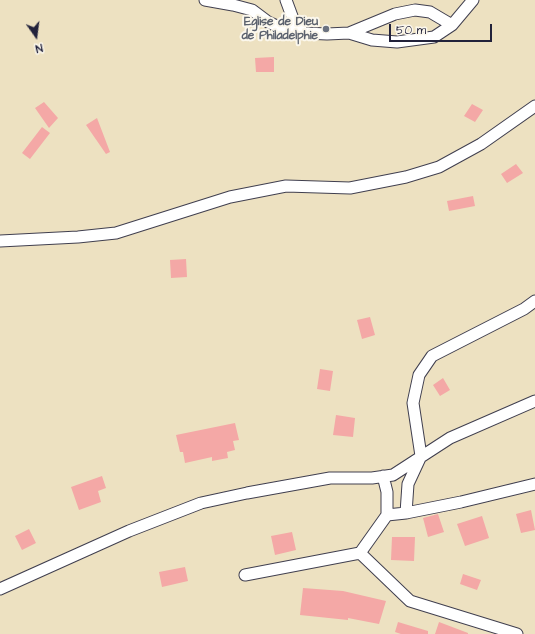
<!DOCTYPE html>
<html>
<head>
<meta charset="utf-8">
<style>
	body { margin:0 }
	#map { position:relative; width:535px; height:634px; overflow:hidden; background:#ede1c1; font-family:"Architects Daughter",sans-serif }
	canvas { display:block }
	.north { position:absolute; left:16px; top:16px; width:40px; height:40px; -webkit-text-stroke:3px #fbf7ec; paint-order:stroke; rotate:166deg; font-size:11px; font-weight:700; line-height:16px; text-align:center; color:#22223b }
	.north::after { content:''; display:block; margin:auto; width:14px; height:18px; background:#22223b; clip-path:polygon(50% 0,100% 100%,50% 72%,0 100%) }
	.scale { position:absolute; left:389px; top:24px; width:103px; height:18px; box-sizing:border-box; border:2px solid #22223b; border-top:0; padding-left:5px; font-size:12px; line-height:14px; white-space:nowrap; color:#22223b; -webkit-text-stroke:3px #fbf7ec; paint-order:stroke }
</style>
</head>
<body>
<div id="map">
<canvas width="535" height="634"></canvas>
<div class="north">N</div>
<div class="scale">50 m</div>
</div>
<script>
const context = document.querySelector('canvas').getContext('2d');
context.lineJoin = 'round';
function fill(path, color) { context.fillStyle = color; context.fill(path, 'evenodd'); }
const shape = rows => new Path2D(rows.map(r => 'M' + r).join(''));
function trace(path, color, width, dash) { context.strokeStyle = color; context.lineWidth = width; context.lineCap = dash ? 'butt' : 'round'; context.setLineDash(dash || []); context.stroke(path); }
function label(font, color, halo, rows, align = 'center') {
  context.font = font + ' "Architects Daughter",sans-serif'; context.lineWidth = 4; context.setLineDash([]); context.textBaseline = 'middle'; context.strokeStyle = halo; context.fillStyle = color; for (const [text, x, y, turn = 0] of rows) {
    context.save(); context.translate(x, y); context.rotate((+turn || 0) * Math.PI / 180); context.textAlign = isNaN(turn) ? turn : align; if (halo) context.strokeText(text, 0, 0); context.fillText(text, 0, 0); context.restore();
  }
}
fill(shape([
	[274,57,274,72,256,72,255,58],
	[44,102,58,118,49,128,35,108],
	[472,104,483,110,475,122,464,116],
	[97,118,110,152,106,154,86,125],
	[42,127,50,133,30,159,22,153],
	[516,164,523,173,507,183,501,174],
	[473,196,475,206,449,211,447,201],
	[186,259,187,277,171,278,170,260],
	[370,317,375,335,362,339,357,320],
	[320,369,333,371,330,391,317,389],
	[443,378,450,390,440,396,433,385],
	[336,415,355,418,353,437,333,435],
	[235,423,239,440,233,441,235,450,227,452,228,458,212,461,212,457,185,463,183,452,180,452,176,435],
	[102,476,106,488,98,491,101,502,79,510,71,487],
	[531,510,535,530,521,533,516,514],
	[438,514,444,532,428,537,423,518],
	[482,516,489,538,465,546,457,524],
	[29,529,36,543,22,550,15,536],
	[292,532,296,550,275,555,271,536],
	[392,537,415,537,414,561,391,560],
	[185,567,188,581,162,587,159,572],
	[463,574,481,580,477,590,460,584],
	[303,588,343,591,386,601,379,624,348,618,348,620,300,615],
	[398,622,428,631,428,634,401,634,395,632],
	[439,622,468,633,468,634,435,634]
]), '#f4a8a6');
const street = shape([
	[205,0,233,5,252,10,268,22,281,28,296,27,305,33,327,34,349,33,395,14,415,10,430,12,452,25],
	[286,0,296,27],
	[349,33,372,40,397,42,434,37,452,25,473,0],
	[0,241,78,237,116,233,230,197,286,186,350,188,406,177,439,167,481,144,535,106],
	[383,476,387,492,387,515],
	[406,513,461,502,535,484],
	[245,575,360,553],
	[0,589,129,531,201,503,247,493,330,478,372,478,393,475,450,438,535,401],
	[517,634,410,601,360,553,387,515,406,513,408,484,421,456,413,403,419,375,432,356,524,309,535,301]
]);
trace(street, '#403f4f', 13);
trace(street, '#fff', 11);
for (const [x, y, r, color] of [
	[326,29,4,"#6b7280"]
]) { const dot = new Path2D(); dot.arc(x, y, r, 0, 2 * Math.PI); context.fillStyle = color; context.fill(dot); trace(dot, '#fbf7ec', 1.5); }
label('bold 12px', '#5b616d', '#fbf7ec', [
	["Eglise de Dieu",318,22],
	["de Philadelphie",318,36]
], 'right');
</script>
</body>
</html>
